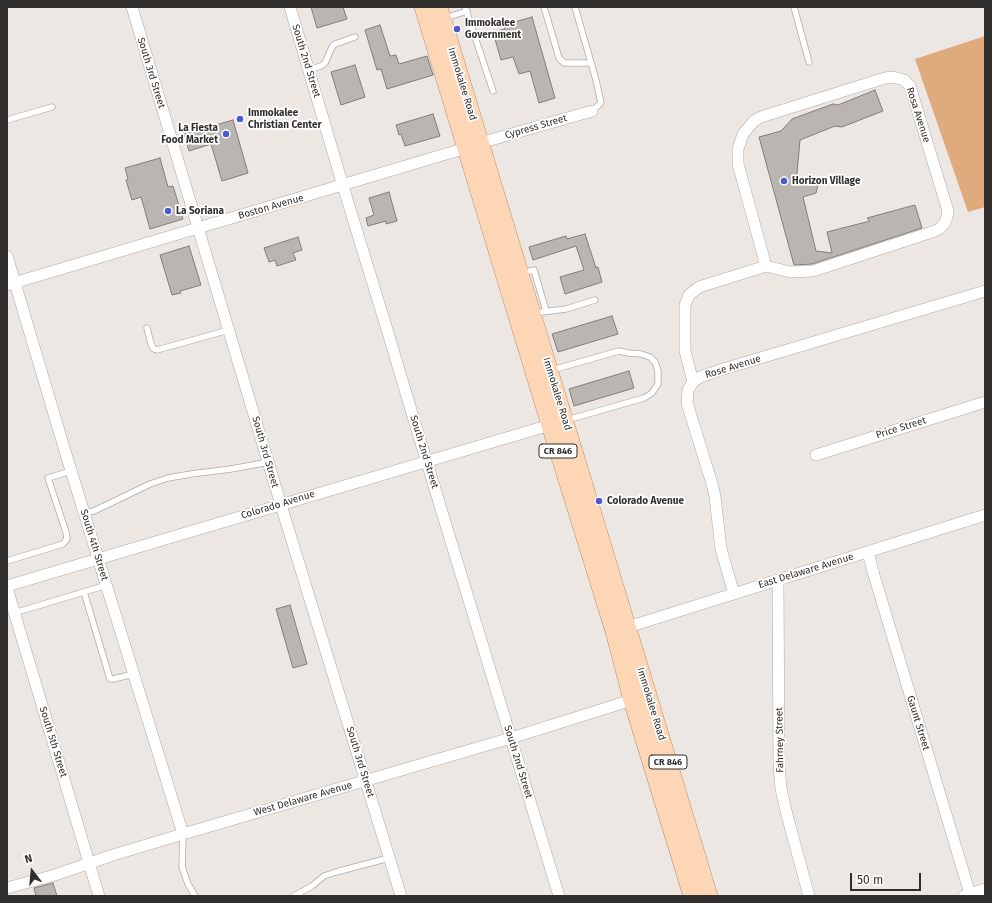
<!DOCTYPE html>
<html>
<head>
<meta charset="utf-8">
<style>
	body { margin:0 }
	#map { position:relative; width:992px; height:903px; overflow:hidden; background:#ede7e3; font-family:"Fira Sans",sans-serif }
	canvas { display:block }
	.frame { position:absolute; inset:0; border:8px solid #312f2d; pointer-events:none }
	.north { position:absolute; left:12px; top:851px; width:40px; height:40px; -webkit-text-stroke:3px #fff; paint-order:stroke; rotate:344deg; font-size:11px; font-weight:700; line-height:16px; text-align:center; color:#312f2d }
	.north::after { content:''; display:block; margin:auto; width:14px; height:18px; background:#312f2d; clip-path:polygon(50% 0,100% 100%,50% 72%,0 100%) }
	.scale { position:absolute; left:850px; top:873px; width:71px; height:18px; box-sizing:border-box; border:2px solid #312f2d; border-top:0; padding-left:5px; font-size:12px; line-height:14px; white-space:nowrap; color:#312f2d; -webkit-text-stroke:3px #fff; paint-order:stroke }
</style>
</head>
<body>
<div id="map">
<canvas width="992" height="903"></canvas>
<div class="frame"></div>
<div class="north">N</div>
<div class="scale">50 m</div>
</div>
<script>
const context = document.querySelector('canvas').getContext('2d');
context.lineJoin = 'round';
function fill(path, color) { context.fillStyle = color; context.fill(path, 'evenodd'); }
const shape = rows => new Path2D(rows.map(r => 'M' + r).join(''));
function trace(path, color, width, dash) { context.strokeStyle = color; context.lineWidth = width; context.lineCap = dash ? 'butt' : 'round'; context.setLineDash(dash || []); context.stroke(path); }
function label(font, color, halo, rows, align = 'center') {
  context.font = font + ' "Fira Sans",sans-serif'; context.lineWidth = 3.5; context.setLineDash([]); context.textBaseline = 'middle'; context.strokeStyle = halo; context.fillStyle = color; for (const [text, x, y, turn = 0] of rows) {
    context.save(); context.translate(x, y); context.rotate((+turn || 0) * Math.PI / 180); context.textAlign = isNaN(turn) ? turn : align; if (halo) context.strokeText(text, 0, 0); context.fillText(text, 0, 0); context.restore();
  }
}
fill(shape([
	[985,36,985,207,968,212,915,59]
]), '#e0ab7c');
const building = shape([
	[311,7,343,7,347,19,317,28,311,7],
	[532,17,555,98,539,103,530,71,519,74,513,57,501,60,493,32,505,29,504,25,532,17],
	[380,25,390,56,396,55,399,64,427,56,433,75,387,89,381,69,377,70,365,30,380,25],
	[355,65,365,97,341,105,331,72,355,65],
	[875,90,883,111,842,127,835,126,800,140,796,184,813,178,818,185,816,193,803,197,816,251,832,253,827,232,870,221,867,218,915,205,922,228,812,264,794,265,759,137,781,131,792,119,833,104,838,105,875,90],
	[433,114,440,136,405,146,401,134,399,135,396,125,433,114],
	[233,120,248,173,222,181,211,144,189,151,184,134,233,120],
	[160,158,168,187,173,186,183,219,150,229,141,197,132,200,126,180,128,179,125,168,160,158],
	[389,192,397,221,386,224,386,221,368,226,366,218,374,215,369,198,389,192],
	[585,234,596,268,598,267,602,282,565,294,560,277,584,270,576,246,533,260,529,247,566,236,567,239,585,234],
	[298,237,302,250,293,253,296,260,277,266,275,260,269,262,264,248,298,237],
	[189,246,201,285,180,291,181,293,172,295,160,255,189,246],
	[612,316,618,334,558,352,552,334,612,316],
	[629,371,634,388,574,406,569,389,629,371],
	[290,605,307,664,293,668,276,609,290,605],
	[53,883,57,896,36,896,34,888,53,883]
]);
fill(building, '#bab5b0');
trace(building, '#827d79', 1);
const service = shape([
	[465,7,493,91],
	[544,7,559,58,564,63,591,63],
	[575,7,596,80,601,103,592,111],
	[794,7,809,62],
	[445,18,467,11],
	[308,70,321,66,325,63,332,47,335,44,355,37],
	[7,120,52,107],
	[522,273,534,270,546,311],
	[534,313,566,309,595,300],
	[147,328,151,344,154,349,157,350,229,330],
	[552,370,619,351,628,353,641,354,650,357,655,362,658,371,658,384,652,393,644,398,567,420],
	[85,513,94,511,150,484,168,478,191,474,231,469,269,462],
	[7,561,63,544,67,539,66,532,48,478,71,471],
	[84,592,110,679,113,679,134,674],
	[14,613,107,585],
	[183,834,182,867,188,884,195,896],
	[294,896,312,886,324,876,336,872,389,858]
]);
const minor = shape([
	[132,7,281,505,401,896],
	[290,7,343,186,389,336,414,420,559,896],
	[480,143,592,111],
	[7,256,65,451,183,834],
	[7,285,466,148],
	[693,382,685,351,685,305,689,295,699,287,766,266,790,272,813,271,932,232,939,229,944,224,947,217,948,211,910,86,904,80,893,77,885,78,761,117,754,121,743,134,738,149,738,164,766,266],
	[816,455,985,402],
	[868,552,874,575,970,894],
	[778,580,779,764,781,789,787,815,809,896],
	[7,586,550,425],
	[7,588,99,896],
	[734,594,721,549,715,497,713,487,687,403,688,390,693,382,700,377,720,370,985,291],
	[628,627,985,515],
	[7,888,55,875,113,855,183,834,511,738,632,700],
	[964,896,985,889]
]);
const primary = shape([
	[423,7,550,425,614,631,632,700,692,896],
	[439,7,709,896]
]);
trace(service, '#afaaa6', 7);
trace(minor, '#afaaa6', 12);
trace(primary, '#b48a65', 18);
trace(service, '#fff', 5.5);
trace(minor, '#fff', 11);
trace(primary, '#fdd6b5', 17);
for (const [x, y, r, color] of [
	[457,29,4,"#4a5bd0"],
	[240,119,4,"#4a5bd0"],
	[226,134,4,"#4a5bd0"],
	[784,181,4,"#4a5bd0"],
	[168,211,4,"#4a5bd0"],
	[599,501,4,"#4a5bd0"]
]) { const dot = new Path2D(); dot.arc(x, y, r, 0, 2 * Math.PI); context.fillStyle = color; context.fill(dot); trace(dot, '#fff', 1.5); }
for (const [x, y, w] of [
	[558,451,38],
	[668,762,38]
]) { const box = new Path2D(); box.roundRect(x - w / 2, y - 7, w, 14, 3); context.fillStyle = '#fff'; context.fill(box); trace(box, '#312f2d', 1); }
label('bold 9px', '#312f2d', null, [
	["CR 846",558,451],
	["CR 846",668,762]
]);
label('bold 10px', '#312f2d', '#fff', [
	["Immokalee",465,23],
	["Government",465,35],
	["Immokalee",248,113],
	["Christian Center",248,125],
	["La Fiesta",218,128,"right"],
	["Food Market",218,140,"right"],
	["Horizon Village",792,181],
	["La Soriana",176,211],
	["Colorado Avenue",607,501]
], 'left');
label('10px', '#312f2d', '#fff', [
	["South 2nd Street",306,61,73],
	["South 3rd Street",151,73,73],
	["Immokalee Road",462,84,73],
	["Rosa Avenue",918,115,72],
	["Cypress Street",536,127,-16],
	["Boston Avenue",271,207,-16],
	["Rose Avenue",733,367,-17],
	["Immokalee Road",557,394,73],
	["Price Street",901,428,-17],
	["South 3rd Street",265,452,74],
	["South 2nd Street",424,452,73],
	["Colorado Avenue",278,505,-17],
	["South 4th Street",94,545,73],
	["East Delaware Avenue",806,571,-17],
	["Immokalee Road",651,704,73],
	["Gaunt Street",918,723,73],
	["Fahrney Street",780,740,-91],
	["South 5th Street",53,742,73],
	["South 3rd Street",360,762,73],
	["South 2nd Street",518,762,73],
	["West Delaware Avenue",303,799,-16]
]);
</script>
</body>
</html>
